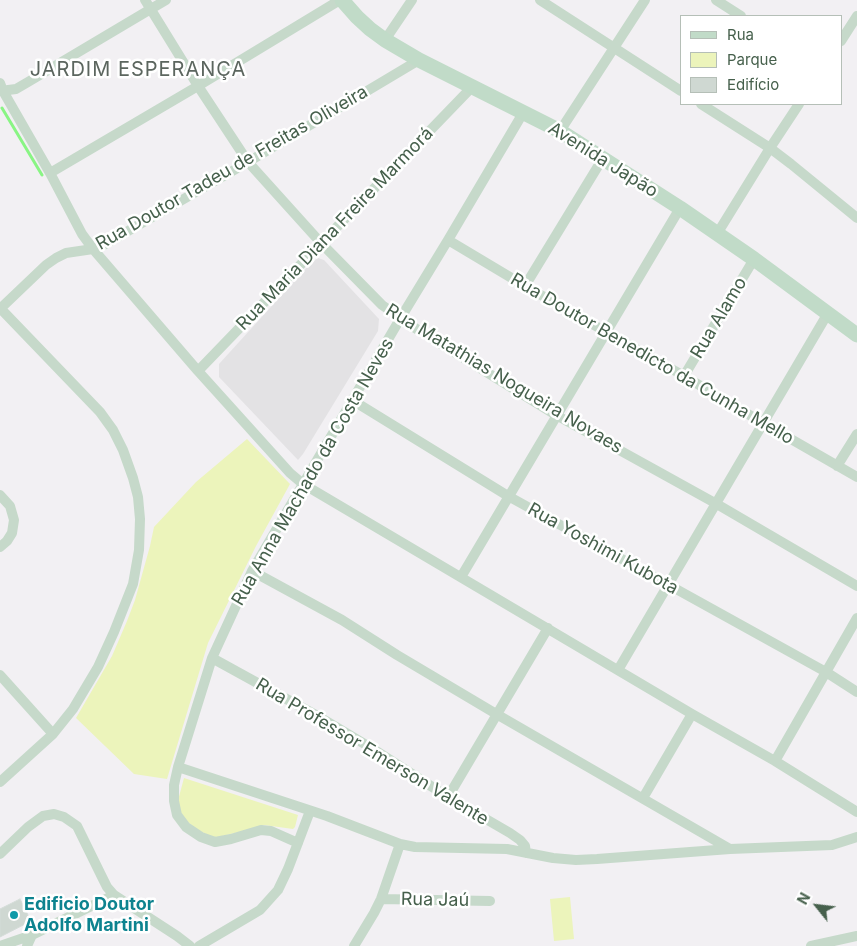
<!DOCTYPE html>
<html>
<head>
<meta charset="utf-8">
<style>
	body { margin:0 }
	#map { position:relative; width:857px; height:946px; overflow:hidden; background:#f2f0f3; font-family:Inter,sans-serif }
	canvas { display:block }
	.legend { position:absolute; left:680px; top:15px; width:162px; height:90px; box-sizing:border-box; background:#fff; border:1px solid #b5bfb7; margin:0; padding:6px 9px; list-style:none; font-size:15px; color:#46604c }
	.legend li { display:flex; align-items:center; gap:10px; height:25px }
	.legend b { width:25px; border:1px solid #b5bfb7 }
	.north { position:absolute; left:792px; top:881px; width:50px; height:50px; -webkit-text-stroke:4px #fff; paint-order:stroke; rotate:299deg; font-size:14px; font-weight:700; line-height:20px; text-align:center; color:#46604c }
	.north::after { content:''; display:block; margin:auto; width:18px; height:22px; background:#46604c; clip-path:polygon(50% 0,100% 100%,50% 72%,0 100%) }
</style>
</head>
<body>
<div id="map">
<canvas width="857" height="946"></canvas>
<ul class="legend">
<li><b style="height:6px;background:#c1dbc8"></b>Rua</li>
<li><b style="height:14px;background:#ecf4bb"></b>Parque</li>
<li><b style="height:14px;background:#cfd8d2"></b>Edifício</li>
</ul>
<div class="north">N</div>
</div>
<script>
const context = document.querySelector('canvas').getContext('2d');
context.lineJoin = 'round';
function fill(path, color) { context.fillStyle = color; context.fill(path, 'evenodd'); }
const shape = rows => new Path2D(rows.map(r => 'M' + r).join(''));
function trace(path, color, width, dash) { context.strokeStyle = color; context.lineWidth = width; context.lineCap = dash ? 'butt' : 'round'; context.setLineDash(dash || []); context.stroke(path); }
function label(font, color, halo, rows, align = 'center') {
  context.font = font + ' Inter,sans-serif'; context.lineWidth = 5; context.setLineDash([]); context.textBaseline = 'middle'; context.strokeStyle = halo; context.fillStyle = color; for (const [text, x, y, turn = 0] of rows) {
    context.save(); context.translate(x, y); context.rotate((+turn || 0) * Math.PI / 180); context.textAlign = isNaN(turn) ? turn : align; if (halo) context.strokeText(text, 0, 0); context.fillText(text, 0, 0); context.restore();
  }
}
fill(shape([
	[318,258,324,260,379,319,378,331,303,454,298,460,219,377,219,364,310,264]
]), '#e3e2e4');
fill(shape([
	[247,439,290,484,256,546,208,643,167,779,134,774,76,718,112,656,127,621,135,600,150,546,154,527,196,482],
	[184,778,298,815,295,827,293,829,264,825,256,828,214,838,196,829,181,816,177,804],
	[570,897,574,939,554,941,550,899]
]), '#ecf4bb');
trace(shape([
	[2,108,42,175]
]), '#89f584', 3);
const building = shape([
	[20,899,31,921,0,937,0,909,20,899]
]);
fill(building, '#cfd8d2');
trace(building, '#d4dcd8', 1);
trace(shape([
	[145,0,198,86,248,162,321,243,382,305,415,328,556,415,715,503,857,586],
	[540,0,681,91],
	[716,0,741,16],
	[385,40,412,0],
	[841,41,857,16],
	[0,83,3,91,50,173,82,234,93,249,198,371,290,473,303,484,692,714,775,761,857,812],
	[0,91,16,89,28,82,166,0],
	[701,104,770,148,791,164,857,218],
	[560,131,645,0],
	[50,173,198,86,340,0],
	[717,234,770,148,799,104],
	[448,240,525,286,684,376,763,423,857,477],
	[525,286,603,158],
	[0,308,100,412,113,430,123,450,133,478,138,497,140,519,139,550,133,584,114,632,98,667,73,709,53,734,0,782],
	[0,309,46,265,56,258,66,253,93,249,102,246,248,162,419,60],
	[198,371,472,87],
	[684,376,754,259],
	[352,400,508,496,826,672,857,692],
	[837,466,857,434],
	[0,495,10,506,14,520,12,533,7,541,0,547],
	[252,571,342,620,397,655,498,715,730,849],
	[461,577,680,208],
	[212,658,321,718,373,749,448,797,510,833,520,840,525,846,526,853],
	[618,670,828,313],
	[0,675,53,734],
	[775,761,857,618],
	[178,767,327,816,400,844,415,847,507,849,553,858,576,860,597,859,730,849,832,845,857,837],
	[448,797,548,628],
	[643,798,692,714],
	[298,843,271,831,261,830,231,839,215,842,201,837,186,827,177,815,174,801,174,785,178,767,212,658,252,571,400,319,448,240,523,113],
	[0,854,28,827,43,816,54,814,64,817,77,826,102,877,107,887,114,895,177,936,190,946],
	[381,899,490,901],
	[0,946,32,935,114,895],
	[27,946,32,935],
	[199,946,260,910,278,890,288,869,310,811],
	[354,946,374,913,381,899,400,844],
	[811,946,857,936]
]), '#c6d9ca', 10);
trace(shape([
	[342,0,357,17,370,29,385,40,419,60,560,131,680,208,754,259,857,335]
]), '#c1dbc8', 15);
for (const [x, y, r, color] of [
	[14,915,5,"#0f9aa8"]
]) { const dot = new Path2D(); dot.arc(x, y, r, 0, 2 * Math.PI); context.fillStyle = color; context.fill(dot); trace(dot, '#fff', 2); }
label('18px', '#46604c', '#fff', [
	["Avenida Japão",603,160,32],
	["Rua Doutor Tadeu de Freitas Oliveira",232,168,-30],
	["Rua Maria Diana Freire Marmorá",335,229,-46],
	["Rua Alamo",719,318,-59],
	["Rua Doutor Benedicto da Cunha Mello",652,359,30],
	["Rua Matathias Nogueira Novaes",504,379,31],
	["Rua Anna Machado da Costa Neves",313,472,-60],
	["Rua Yoshimi Kubota",603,549,29],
	["Rua Professor Emerson Valente",372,752,31],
	["Rua Jaú",435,900,1]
]);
label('bold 18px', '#0d838f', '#fff', [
	["Edificio Doutor",24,905],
	["Adolfo Martini",24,926]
], 'left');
context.letterSpacing = '1px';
label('20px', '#5c665f', '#fff', [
	["JARDIM ESPERANÇA",138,70]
]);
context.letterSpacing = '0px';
</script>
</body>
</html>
